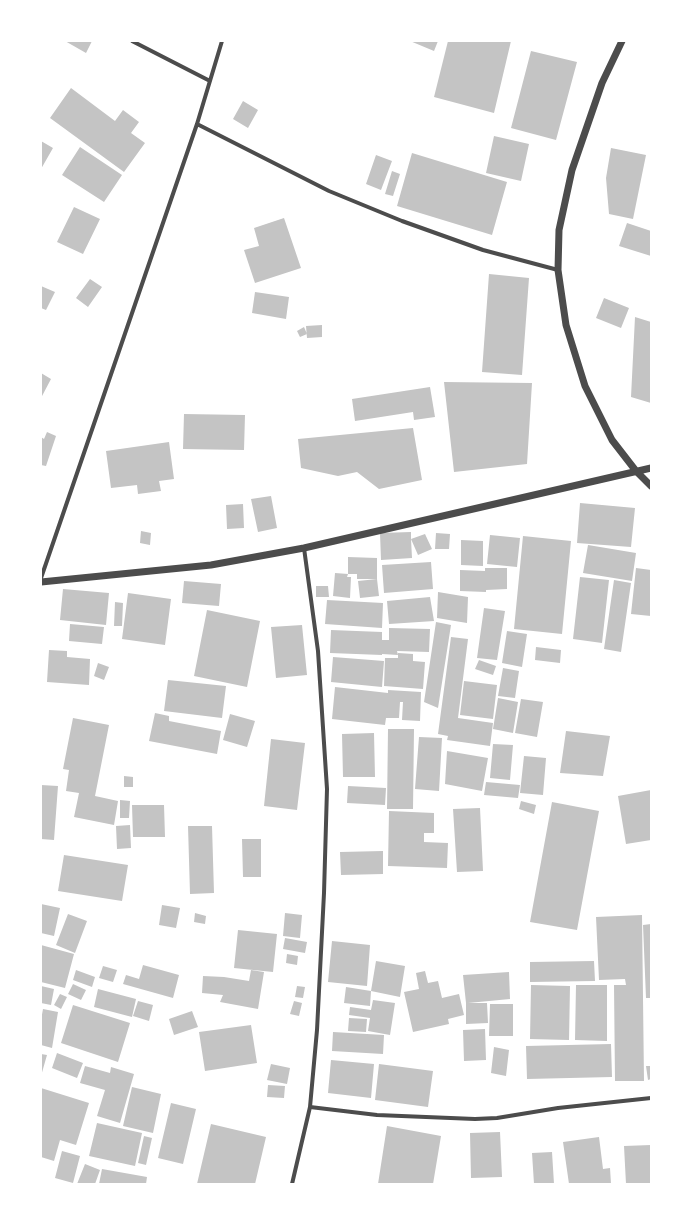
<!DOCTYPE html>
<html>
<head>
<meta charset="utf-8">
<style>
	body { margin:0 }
	#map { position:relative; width:692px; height:1225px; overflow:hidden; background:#fff; font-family:"Golos Text",sans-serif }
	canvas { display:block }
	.frame { position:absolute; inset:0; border:42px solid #fff; pointer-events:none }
</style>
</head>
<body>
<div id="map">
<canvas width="692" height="1225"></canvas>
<div class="frame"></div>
</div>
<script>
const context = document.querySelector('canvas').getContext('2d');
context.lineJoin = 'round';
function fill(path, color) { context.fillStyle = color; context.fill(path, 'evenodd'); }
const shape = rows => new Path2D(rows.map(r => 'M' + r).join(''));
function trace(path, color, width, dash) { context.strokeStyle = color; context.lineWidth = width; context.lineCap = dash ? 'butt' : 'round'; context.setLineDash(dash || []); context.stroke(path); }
fill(shape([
	[65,41,92,41,86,53],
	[410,41,438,41,434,51],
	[448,41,511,41,494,113,434,97],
	[531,51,577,62,556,140,511,128],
	[71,88,115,121,123,110,139,122,131,133,145,143,124,172,50,118],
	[243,101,258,110,248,128,233,119],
	[494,136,529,144,521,181,486,173],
	[41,141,53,148,41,169],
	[80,147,122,175,104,202,62,175],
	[611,148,646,155,633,219,609,214,606,178],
	[412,153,507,182,492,235,397,206],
	[376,155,392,161,381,190,366,184],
	[392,171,400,174,393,196,385,194],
	[74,207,100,219,83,254,57,242],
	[284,218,301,268,255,283,244,250,259,246,254,228],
	[627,223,651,231,651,256,619,246],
	[489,274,529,278,522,375,482,372],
	[90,279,102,287,88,307,76,298],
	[41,286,55,292,46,310,41,308],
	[255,292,289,297,286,319,252,313],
	[604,298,629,308,621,328,596,318],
	[635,317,651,322,651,403,631,397],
	[322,325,322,337,307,338,306,326],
	[304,327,307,334,300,337,297,331],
	[41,373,51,379,41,398],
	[444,382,532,383,527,464,454,472],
	[430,387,435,417,414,420,413,412,355,421,352,399],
	[184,414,245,415,244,450,183,449],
	[413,428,422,480,379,489,357,472,338,476,301,468,298,439],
	[47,432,56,436,46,466,41,465,41,437,44,439],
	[169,442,174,479,159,481,161,491,138,494,137,485,111,488,106,451],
	[271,496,277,528,258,532,251,499],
	[580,503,635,508,631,547,577,543],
	[243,504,244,528,227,529,226,505],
	[141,531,151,533,150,545,140,543],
	[411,532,411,539,425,534,432,549,418,555,411,539,412,558,381,560,380,533],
	[436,533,450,534,449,549,435,549],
	[490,535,520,538,517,567,487,564],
	[523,536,571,541,562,634,514,629],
	[461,540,483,541,483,566,461,565],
	[588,545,636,553,632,581,583,573],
	[348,557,377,558,377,579,357,579,357,574,348,574],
	[431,562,433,589,384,593,382,565],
	[485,568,507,568,507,589,486,590,486,592,460,591,460,570,485,571],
	[636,568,651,570,651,616,631,614],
	[335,573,348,574,347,577,351,577,350,598,333,596],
	[580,577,609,580,602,643,573,639],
	[377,579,379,596,360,598,358,581],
	[614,580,631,583,621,652,604,649],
	[184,581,221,584,219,606,182,603],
	[316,586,328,586,329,597,316,597],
	[63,589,109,593,106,625,60,620],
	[438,592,468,597,467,623,437,618],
	[128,593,171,599,165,645,122,639],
	[430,597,434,621,389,624,387,601],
	[327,600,383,603,382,628,325,624],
	[115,602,123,603,122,626,114,626],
	[484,608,505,611,497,660,477,658],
	[207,610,260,621,247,687,194,676],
	[436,622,451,625,438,708,424,702],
	[70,624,104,627,102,644,69,641],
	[302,625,307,675,276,678,271,627],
	[389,628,430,629,429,652,397,651,398,655,382,654,382,655,330,653,331,630,382,632,382,640,389,640],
	[507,631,527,634,522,667,502,663],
	[451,637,468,639,458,718,493,723,490,746,447,740,448,736,438,734],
	[536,647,561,650,560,663,535,660],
	[49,650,67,651,67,657,90,659,89,685,47,682],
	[398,653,413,654,413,661,425,662,423,689,384,686,385,658,398,658],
	[333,657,384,661,382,687,331,682],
	[479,660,496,666,493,675,475,669],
	[98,663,109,667,104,680,94,676],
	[503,668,519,671,515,698,498,696],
	[168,680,226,686,222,718,164,711],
	[464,681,497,685,493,719,460,715],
	[335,687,388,693,388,690,421,692,420,721,402,720,403,702,400,702,399,718,386,718,385,725,332,719],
	[498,698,518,702,513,733,493,729],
	[521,699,543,702,537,737,515,733],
	[155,713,169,716,169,721,221,731,217,754,149,741],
	[230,714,255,721,247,747,223,740],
	[73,718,109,725,95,796,118,801,114,825,74,817,79,793,66,791,69,770,63,769],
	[388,729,414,729,413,809,387,809],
	[566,731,610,736,603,776,560,773],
	[374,733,375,777,343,777,342,734],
	[419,737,442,738,439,791,415,789],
	[271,739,305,743,297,810,264,806],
	[493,744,513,745,510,780,490,778],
	[447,751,488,758,482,791,445,784],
	[524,756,546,758,543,795,520,793],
	[124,776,133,777,133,787,124,787],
	[486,782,520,785,518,798,484,795],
	[41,785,58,786,54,840,41,839],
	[348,786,386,788,385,805,347,803],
	[651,790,651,840,626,844,618,796],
	[120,800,130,801,129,818,120,818],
	[521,801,536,805,534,814,519,809],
	[552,802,599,811,577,930,530,922],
	[132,805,164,805,165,837,133,837],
	[480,808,483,871,457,872,453,809],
	[389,811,434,813,434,833,424,833,424,842,448,843,447,868,388,866],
	[130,825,131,848,117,849,116,826],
	[188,826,212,826,214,893,190,894],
	[242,839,261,839,261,877,243,877],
	[383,851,383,874,341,875,340,852],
	[64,855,128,865,122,901,58,891],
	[41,904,60,908,54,936,41,933],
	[162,905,180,908,176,928,159,925],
	[195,913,206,916,205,924,194,922],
	[285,913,302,915,300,938,283,936],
	[68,914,87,921,75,953,56,945],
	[642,915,644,1081,615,1081,614,985,626,985,625,979,599,980,596,917],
	[651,924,651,998,646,998,643,925],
	[238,930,277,934,273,972,234,968],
	[285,938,307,942,305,953,283,949],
	[332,941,370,945,367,986,328,982],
	[41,945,74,954,65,988,41,982],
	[287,954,298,956,297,965,286,963],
	[376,961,405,966,400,997,371,991,370,1006,344,1003,346,987,371,991],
	[594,961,595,981,530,982,530,962],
	[143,965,179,975,173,998,123,984,126,975,139,979],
	[103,966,117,970,113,982,99,978],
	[76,970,95,977,92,987,73,980],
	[251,970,264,972,258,1009,220,1002,223,995,202,993,203,976,224,977,249,981],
	[425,971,428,983,438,981,442,998,459,994,464,1015,448,1019,449,1024,413,1032,404,992,419,989,416,973],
	[509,972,510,999,468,1003,487,1003,488,1023,466,1024,466,1003,463,975],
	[73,984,86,990,81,1000,68,994],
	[531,985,570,986,569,1040,530,1039],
	[576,985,607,985,607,1041,575,1040],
	[41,986,54,989,51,1005,41,1003],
	[297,986,305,987,303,998,295,997],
	[98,989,136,999,132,1017,94,1007],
	[60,994,67,997,61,1009,54,1005],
	[373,1000,395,1003,390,1035,368,1031,370,1018,349,1015,350,1007,371,1010],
	[138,1001,153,1005,149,1021,133,1016],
	[294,1001,302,1003,299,1016,290,1014],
	[490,1004,513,1004,513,1036,489,1036],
	[73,1005,130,1023,118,1062,61,1043],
	[43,1009,58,1012,52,1048,41,1045,41,1020],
	[192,1011,198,1027,174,1035,169,1019],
	[349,1018,367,1019,366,1032,348,1031],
	[251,1025,257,1063,205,1071,199,1032],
	[485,1029,486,1060,464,1061,463,1030],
	[333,1032,384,1035,383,1054,332,1051],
	[611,1044,612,1077,527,1079,526,1046],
	[494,1047,509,1050,506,1076,491,1073],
	[57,1053,83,1063,77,1078,52,1068],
	[41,1054,47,1055,41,1076],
	[331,1060,374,1064,371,1098,328,1093],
	[271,1064,290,1068,287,1084,267,1080],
	[379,1064,433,1071,428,1107,375,1100],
	[85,1066,110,1073,111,1067,134,1074,120,1123,97,1116,105,1090,80,1083],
	[646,1066,651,1066,651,1079,648,1080],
	[268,1085,285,1086,284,1098,267,1097],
	[132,1087,161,1094,153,1133,123,1126],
	[41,1088,89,1103,76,1145,60,1140,54,1161,41,1157],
	[171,1103,196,1109,183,1164,158,1158],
	[97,1123,142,1133,135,1166,89,1156],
	[211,1124,266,1137,255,1184,197,1184],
	[387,1126,441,1136,433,1184,378,1184],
	[500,1132,502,1177,471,1178,470,1133],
	[144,1136,152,1138,146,1165,138,1163],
	[599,1137,603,1169,610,1168,611,1184,569,1184,563,1142],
	[651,1145,651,1184,626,1184,624,1146],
	[62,1151,80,1156,73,1183,55,1178],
	[552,1152,554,1184,534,1184,532,1153],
	[85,1164,100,1170,95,1184,77,1184],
	[102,1169,147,1177,146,1184,99,1184]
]), '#c4c4c4');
trace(shape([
	[132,41,210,81],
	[197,124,329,191,402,221,483,250,558,270],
	[41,578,197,124,222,41],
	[310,1107,377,1115,475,1119,497,1118,558,1108,651,1098],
	[292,1184,310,1107,317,1030,324,893,327,789,318,651,304,548]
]), '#4c4c4c', 4);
trace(shape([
	[622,41,602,83,572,170,559,230,558,270,566,325,585,386,612,440,636,471,651,486],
	[41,582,211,565,304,548,651,468]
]), '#4c4c4c', 7);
</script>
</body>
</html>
